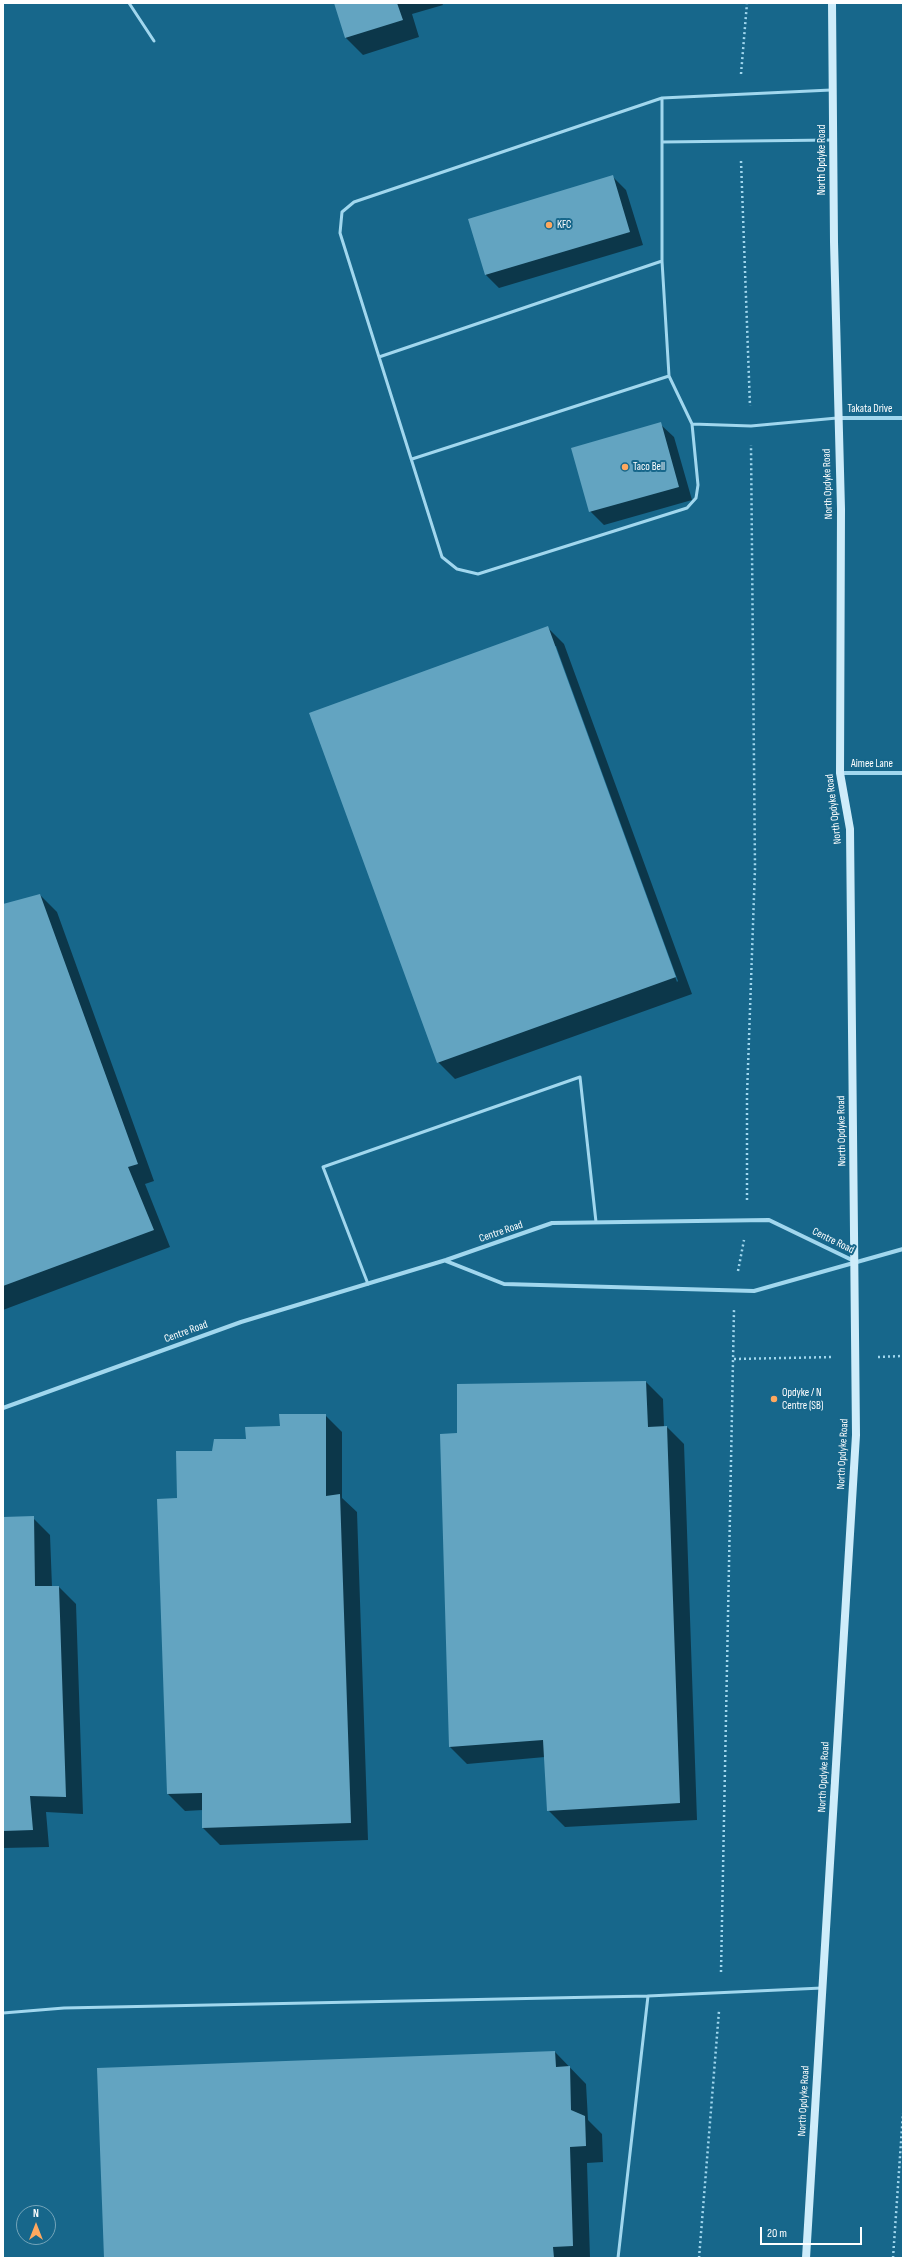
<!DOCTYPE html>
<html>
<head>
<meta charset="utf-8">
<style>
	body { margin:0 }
	#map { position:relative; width:906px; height:2261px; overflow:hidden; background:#17678b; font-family:"Sofia Sans Condensed",sans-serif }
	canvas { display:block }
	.frame { position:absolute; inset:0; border:4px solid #fff; pointer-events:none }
	.north { position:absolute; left:16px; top:2205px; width:40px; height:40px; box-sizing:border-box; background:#17678b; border:1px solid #74a4b9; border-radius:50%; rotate:0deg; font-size:11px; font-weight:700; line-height:16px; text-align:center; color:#fff }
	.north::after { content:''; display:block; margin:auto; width:14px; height:18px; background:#ffa85e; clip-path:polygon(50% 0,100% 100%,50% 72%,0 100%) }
	.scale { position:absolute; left:760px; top:2227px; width:102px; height:18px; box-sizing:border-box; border:2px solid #fff; border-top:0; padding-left:5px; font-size:12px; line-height:14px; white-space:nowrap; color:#fff; -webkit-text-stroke:3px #17678b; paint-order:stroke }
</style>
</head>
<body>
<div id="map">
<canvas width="906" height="2261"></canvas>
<div class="frame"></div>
<div class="north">N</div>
<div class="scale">20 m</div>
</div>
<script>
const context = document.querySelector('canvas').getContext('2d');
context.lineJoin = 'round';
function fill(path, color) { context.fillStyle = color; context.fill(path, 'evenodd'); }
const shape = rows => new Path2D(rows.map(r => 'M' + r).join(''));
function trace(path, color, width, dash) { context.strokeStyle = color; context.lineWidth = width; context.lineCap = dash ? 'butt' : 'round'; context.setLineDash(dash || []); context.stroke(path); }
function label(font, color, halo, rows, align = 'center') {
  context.font = font + ' "Sofia Sans Condensed",sans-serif'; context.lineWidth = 4; context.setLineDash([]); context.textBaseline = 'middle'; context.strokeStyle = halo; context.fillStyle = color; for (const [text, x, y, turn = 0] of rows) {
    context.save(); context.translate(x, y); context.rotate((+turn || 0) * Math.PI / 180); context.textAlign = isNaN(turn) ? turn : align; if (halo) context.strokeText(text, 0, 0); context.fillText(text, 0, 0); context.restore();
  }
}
fill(shape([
	[335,3,442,3,443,5,412,14,419,37,363,55,346,38],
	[613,177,626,190,643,245,499,288,486,275,469,220],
	[660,424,674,437,692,500,604,525,590,511],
	[547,627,564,644,692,994,455,1079,438,1062],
	[554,646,556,646,678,981,677,982],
	[40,895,57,912,154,1181,145,1184,170,1247,3,1310,3,905],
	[646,1382,663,1399,664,1427,667,1427,684,1444,697,1820,565,1827,548,1810,545,1757,467,1764,450,1747,458,1434],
	[325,1415,342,1432,342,1498,357,1512,368,1840,220,1845,203,1828,203,1810,185,1811,168,1794,179,1499,213,1452,281,1427],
	[3,1518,33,1518,50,1535,52,1587,59,1587,76,1604,83,1814,46,1812,49,1847,3,1848],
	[555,2052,586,2084,588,2120,602,2134,603,2162,587,2163,590,2258,105,2258]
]), '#0007');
fill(shape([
	[334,3,397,3,403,20,345,38],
	[613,175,630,232,485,275,468,219],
	[661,422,679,487,589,512,571,448],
	[548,626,676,977,437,1063,309,713],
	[40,894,138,1164,128,1167,154,1230,3,1286,3,904],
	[646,1381,648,1427,667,1426,680,1803,547,1811,543,1740,449,1747,440,1434,457,1433,457,1384],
	[279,1414,326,1414,326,1496,340,1494,351,1823,202,1828,202,1793,167,1794,157,1499,177,1498,176,1451,212,1451,214,1439,246,1439,245,1427,280,1426],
	[34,1516,35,1586,59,1586,66,1797,30,1796,33,1830,3,1831,3,1517],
	[555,2051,556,2067,570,2066,571,2110,585,2116,586,2146,570,2147,573,2246,553,2247,554,2258,104,2258,97,2068]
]), '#63a4c1');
trace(shape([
	[741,74,747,3],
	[741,161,750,406],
	[747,1200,747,1095,755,868,751,445],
	[738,1271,744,1240],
	[878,1357,903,1356],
	[734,1359,833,1357],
	[721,1972,734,1310],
	[699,2258,719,2011],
	[893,2258,903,2113]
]), '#a1d7ee', 2.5, [2, 3]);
trace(shape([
	[129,3,154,41],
	[662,98,831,90],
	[662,142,832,140],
	[379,357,662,261],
	[692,424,698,485,696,498,687,508,478,574,457,569,442,557,340,233,342,212,354,202,662,98,662,261,669,376,692,424,751,426,837,418],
	[412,459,669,376],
	[368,1284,323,1167,580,1077,596,1222],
	[3,2013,64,2008,648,1996,822,1988],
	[618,2258,648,1996]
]), '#a1d7ee', 3);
trace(shape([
	[837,418,903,418],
	[840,773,903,773],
	[446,1261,504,1284,754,1291,903,1249],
	[3,1408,241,1322,446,1260,552,1223,769,1220,854,1261]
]), '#a1d7ee', 4);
trace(shape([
	[806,2258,856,1435,850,829,840,773,841,509,834,242,832,3]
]), '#ceecfa', 8);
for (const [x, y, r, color] of [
	[549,225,4,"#ffa85e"],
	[625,467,4,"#ffa85e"],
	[774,1399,4,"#ffa85e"]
]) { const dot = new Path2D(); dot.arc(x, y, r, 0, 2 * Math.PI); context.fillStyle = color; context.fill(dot); trace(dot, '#17678b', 1.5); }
label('11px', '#fff', '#17678b', [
	["North Opdyke Road",822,160,-90],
	["Takata Drive",870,409],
	["North Opdyke Road",828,484,-92],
	["Aimee Lane",872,764],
	["North Opdyke Road",834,809,-97],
	["North Opdyke Road",842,1131,-91],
	["Centre Road",501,1232,-19],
	["Centre Road",833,1241,26],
	["Centre Road",186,1332,-20],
	["North Opdyke Road",843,1454,-87],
	["North Opdyke Road",824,1777,-87],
	["North Opdyke Road",804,2101,-87]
]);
label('11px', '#fff', '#17678b', [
	["KFC",557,225],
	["Taco Bell",633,467],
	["Opdyke / N",782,1393],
	["Centre (SB)",782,1406]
], 'left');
</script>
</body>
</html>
